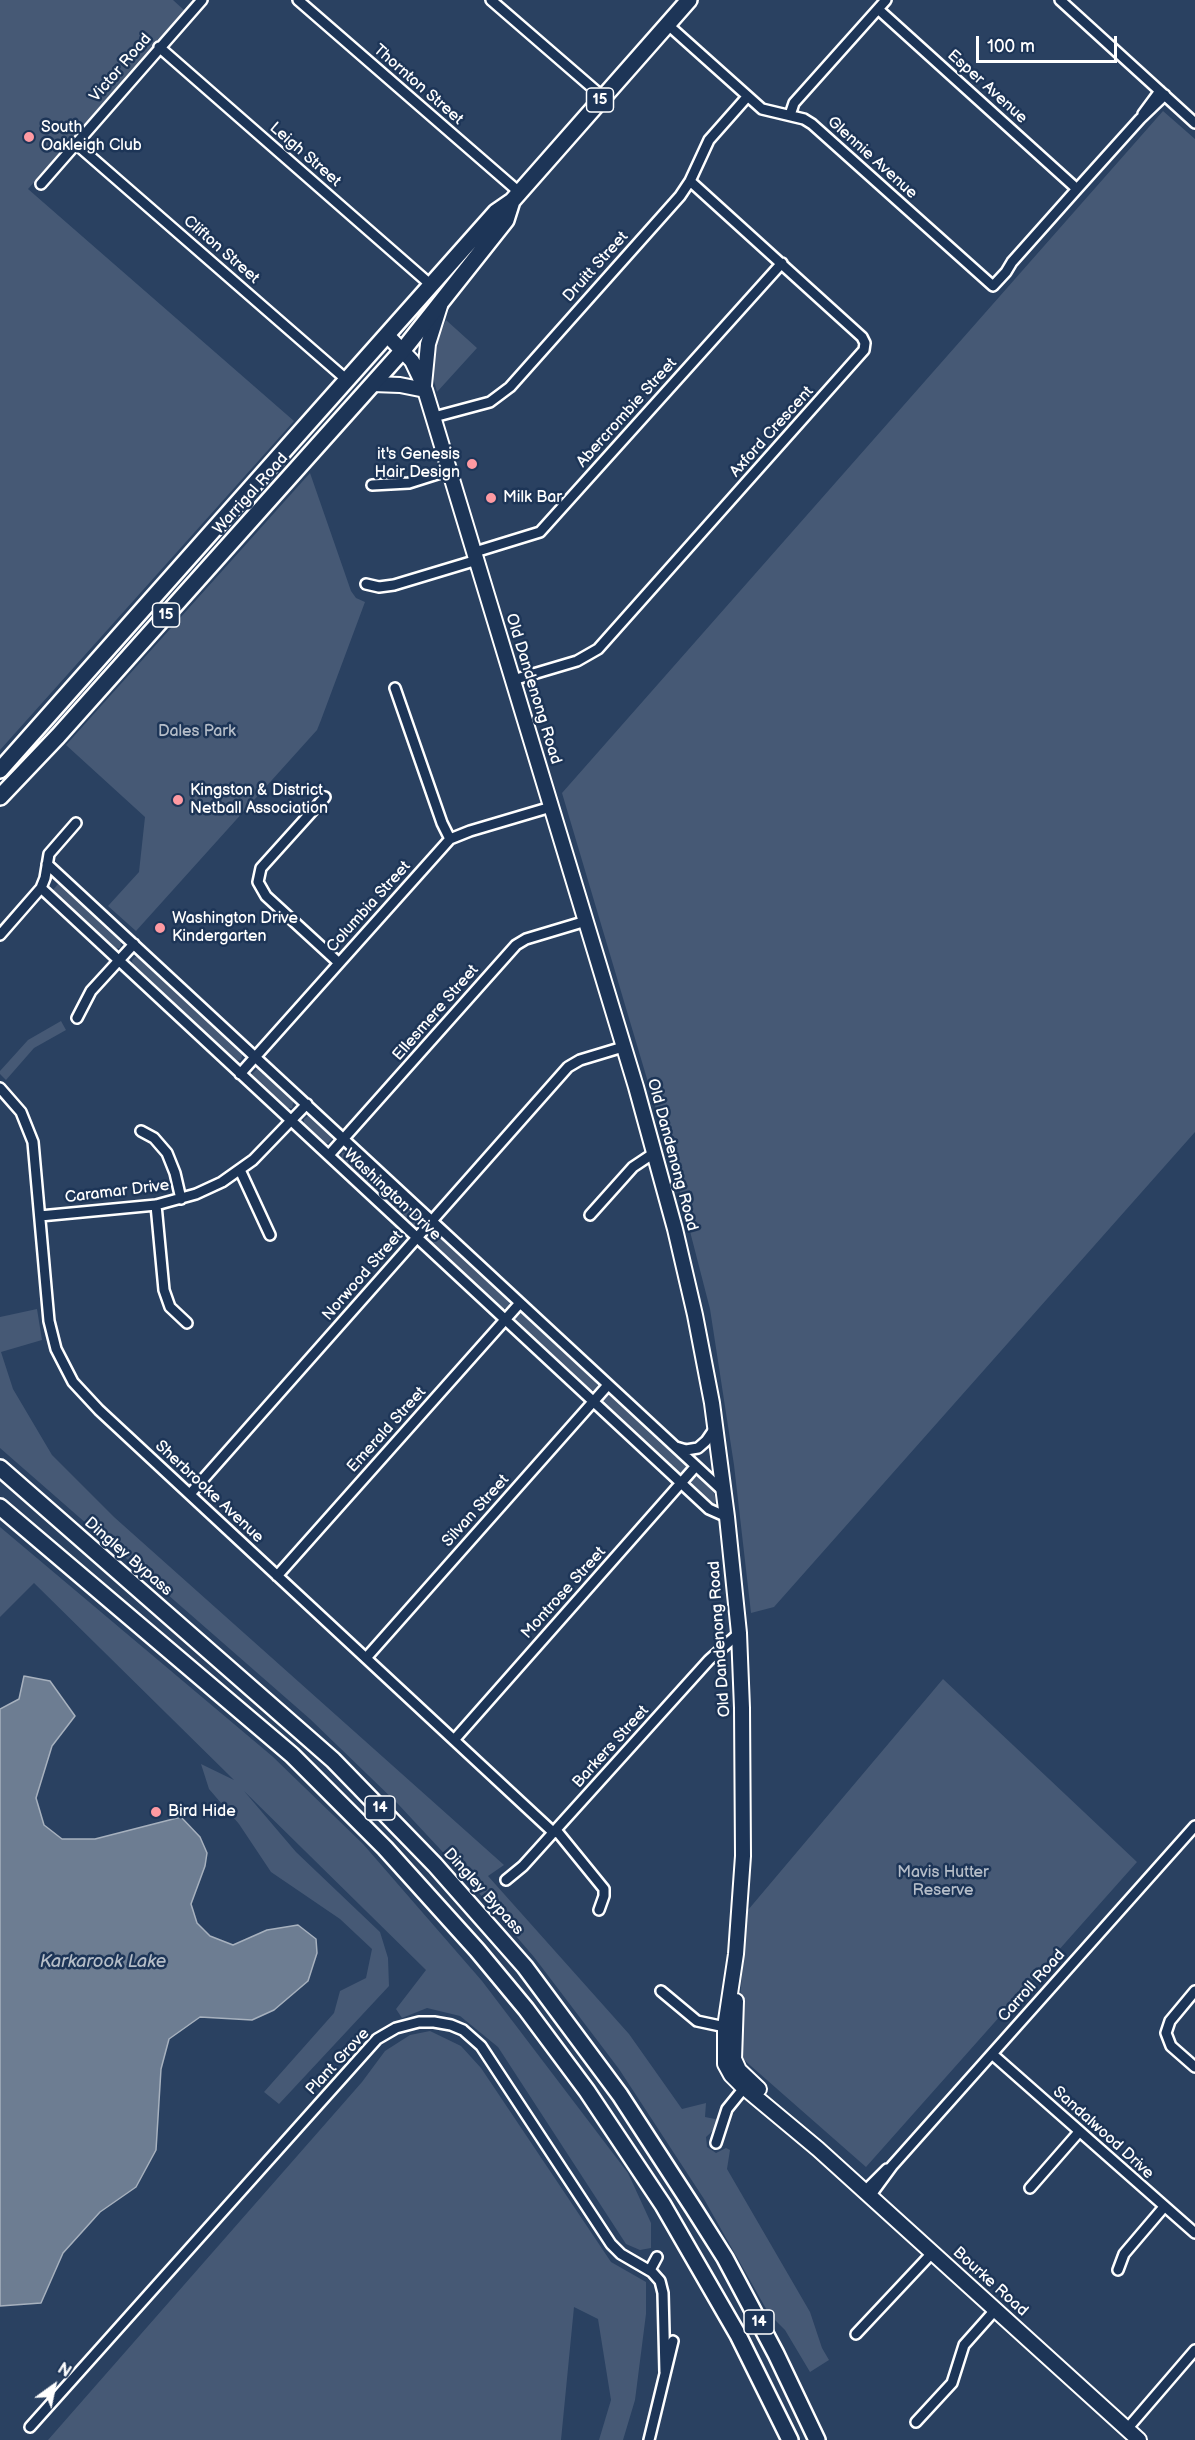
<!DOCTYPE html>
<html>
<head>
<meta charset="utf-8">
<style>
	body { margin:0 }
	#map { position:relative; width:1195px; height:2440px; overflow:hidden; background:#2a4161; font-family:"Balsamiq Sans",sans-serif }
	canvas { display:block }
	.north { position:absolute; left:24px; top:2356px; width:60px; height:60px; -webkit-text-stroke:4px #1d3557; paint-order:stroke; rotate:33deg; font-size:16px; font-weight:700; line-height:24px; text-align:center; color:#fff }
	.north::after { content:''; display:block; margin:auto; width:21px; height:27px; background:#fff; clip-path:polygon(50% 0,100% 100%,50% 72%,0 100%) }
	.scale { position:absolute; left:976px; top:36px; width:141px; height:27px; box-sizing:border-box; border:3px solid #fff; border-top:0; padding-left:8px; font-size:18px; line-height:21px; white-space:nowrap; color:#fff; -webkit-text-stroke:4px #1d3557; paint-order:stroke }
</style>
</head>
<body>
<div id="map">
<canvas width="1195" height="2440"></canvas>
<div class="north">N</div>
<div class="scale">100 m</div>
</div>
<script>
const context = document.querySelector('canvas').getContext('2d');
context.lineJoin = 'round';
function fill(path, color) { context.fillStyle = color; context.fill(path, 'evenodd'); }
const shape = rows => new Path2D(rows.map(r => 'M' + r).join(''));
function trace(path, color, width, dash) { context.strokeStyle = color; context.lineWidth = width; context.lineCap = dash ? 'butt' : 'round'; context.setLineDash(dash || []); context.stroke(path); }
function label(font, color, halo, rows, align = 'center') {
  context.font = font + ' "Balsamiq Sans",sans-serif'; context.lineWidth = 5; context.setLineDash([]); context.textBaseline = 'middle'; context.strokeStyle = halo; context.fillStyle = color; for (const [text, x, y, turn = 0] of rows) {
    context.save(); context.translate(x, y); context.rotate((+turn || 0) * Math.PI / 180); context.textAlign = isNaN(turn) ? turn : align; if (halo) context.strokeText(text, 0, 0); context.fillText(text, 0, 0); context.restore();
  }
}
fill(shape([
	[0,0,173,0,185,11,28,189,294,421,0,750],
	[1163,111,1195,139,1195,1132,774,1607,751,1613,734,1465,710,1309,675,1173,562,793],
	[446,320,477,348,437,392,432,373,437,340],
	[310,473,351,591,356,598,365,602,321,720,317,730,136,931,108,906,139,872,145,817,66,745],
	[58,884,64,885,122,939,120,948,113,949,54,895,53,890],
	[135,957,141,957,243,1052,241,1060,233,1061,133,968,132,960],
	[61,1021,66,1030,34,1048,6,1080,0,1074,0,1071,28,1040],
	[257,1069,262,1069,294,1099,292,1108,284,1108,255,1081,252,1074],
	[308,1116,313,1116,330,1132,332,1139,328,1143,323,1144,304,1126,304,1119],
	[350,1151,422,1218,422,1223,419,1227,411,1226,341,1161,342,1153],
	[434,1230,510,1299,509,1307,501,1310,427,1241,427,1235],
	[37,1309,42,1340,1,1352,13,1389,52,1455,114,1517,504,1865,488,1876,629,2034,682,2109,706,2103,705,2117,720,2120,718,2126,706,2137,707,2147,716,2153,726,2148,730,2150,727,2169,810,2312,822,2348,829,2360,810,2372,785,2330,769,2314,704,2199,619,2069,534,1957,454,1864,398,1804,310,1719,0,1448,0,1317],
	[520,1312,526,1314,597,1380,598,1389,589,1391,515,1323,516,1315],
	[609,1394,613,1395,685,1462,687,1468,684,1472,676,1473,603,1404,603,1399],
	[699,1476,713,1489,716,1501,714,1506,691,1486,692,1479],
	[0,1527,272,1756,363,1844,482,1981,628,2173,651,2223,651,2248,640,2250,626,2244,498,2047,460,2016,427,2008,402,2018,396,2009,426,1970,244,1791,296,1852,380,1932,388,1958,389,1986,279,2104,264,2092,334,2013,340,1991,366,1978,372,1949,340,1919,271,1872,239,1824,209,1789,201,1764,234,1780,34,1583,0,1617],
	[943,1679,1137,1862,866,2167,735,2052,748,1910],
	[430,2031,461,2046,481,2068,611,2262,646,2282,646,2314,635,2400,623,2440,599,2440,611,2400,598,2319,574,2307,561,2440,48,2440,362,2082,385,2051,410,2035]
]), '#465975');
const water = shape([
	[24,1676,50,1681,75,1716,52,1746,36,1798,44,1825,62,1839,95,1839,181,1817,200,1837,207,1853,205,1866,191,1904,197,1923,210,1936,233,1945,267,1930,298,1925,316,1939,317,1953,308,1981,274,2010,252,2020,200,2017,169,2039,161,2069,156,2150,136,2187,100,2212,63,2253,41,2303,0,2306,0,1709,19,1699,24,1676]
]);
fill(water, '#6d7d92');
trace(water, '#a7b1be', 1.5);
const minor = shape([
	[298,0,519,192],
	[491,0,603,97],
	[1060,0,1195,123],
	[878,9,1077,189],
	[667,24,762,109,804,119,812,124,993,286,1006,272,1012,262,1077,189,1140,119,1165,95],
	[159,47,431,285],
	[1143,114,1160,91],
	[790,115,794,103,886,0],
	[75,143,347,380],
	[41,184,202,0],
	[434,417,490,402,510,387,680,196,690,181,709,140,747,97],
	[372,485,409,483,450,470],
	[475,552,540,532,782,263],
	[366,584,379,587,394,585,477,560],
	[513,680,577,661,598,649,864,350,865,343,862,337,690,181],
	[395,688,442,823,450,839],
	[325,797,261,868,258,882,266,896,339,963],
	[47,864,724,1492],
	[41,888,709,1509,727,1517],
	[0,935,41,888,45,878,49,854,76,823],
	[77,1018,91,991,134,944],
	[240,1074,450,839,470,831,551,807],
	[0,1088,21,1112,33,1142,49,1321,56,1349,73,1382,99,1410,554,1833],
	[141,1131,154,1138,167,1153,175,1173,181,1199],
	[329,1155,516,945,526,939,586,921],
	[240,1170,270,1235],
	[156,1205,164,1290,170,1307,187,1323],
	[590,1215,633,1167,654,1153],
	[40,1216,156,1205,196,1194,222,1182,253,1160,307,1104],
	[676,1447,686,1450,698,1448,706,1441,715,1428],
	[190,1494,568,1067,580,1060,623,1047],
	[277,1576,520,1303],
	[366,1658,608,1385],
	[454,1740,696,1466],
	[556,1830,604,1889,604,1896,599,1910],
	[506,1880,523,1866,709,1660,739,1633],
	[661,1991,697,2021,725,2027],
	[1195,1991,1170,2021,1166,2033,1171,2046,1195,2067],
	[992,2054,1195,2233],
	[716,2143,727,2109,744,2088],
	[1030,2188,1079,2132],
	[865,2191,887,2169],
	[870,2196,892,2166,1195,1826],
	[650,2270,657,2257],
	[1118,2270,1124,2254,1164,2207],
	[856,2334,933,2252],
	[916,2422,952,2383,964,2345,996,2309],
	[30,2427,377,2039,396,2028,419,2022,434,2022,451,2025,463,2030,481,2046,611,2244,621,2254,652,2272,660,2281,663,2293,665,2372],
	[1127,2429,1195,2350],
	[649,2440,673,2341]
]);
const secondary = shape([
	[387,335,412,361,423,384],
	[373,384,400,385,425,390,636,1087,675,1229,695,1315,712,1403,727,1517,739,1633,742,1708,743,1856,736,1954,725,2027,725,2064,731,2075,740,2084,818,2149,1139,2440],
	[424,385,428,344,440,306],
	[736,2001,734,2059,739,2070,759,2089]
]);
const trunk = shape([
	[0,770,496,212,512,201,689,0],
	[0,797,58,736,403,350,506,220,512,201],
	[0,1468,333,1760,435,1865,525,1967,620,2095,694,2209,725,2258,776,2354,817,2440],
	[0,1507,292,1755,385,1848,477,1950,526,2009,587,2091,663,2205,738,2335,790,2440]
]);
trace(minor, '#fff', 14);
trace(secondary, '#fff', 18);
trace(trunk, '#fff', 20);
trace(minor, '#1d3557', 9);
trace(secondary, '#1d3557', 14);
trace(trunk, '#1d3557', 15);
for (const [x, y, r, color] of [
	[29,137,6,"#ff9aa2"],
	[472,464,6,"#ff9aa2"],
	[491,498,6,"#ff9aa2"],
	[178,800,6,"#ff9aa2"],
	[160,928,6,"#ff9aa2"],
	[156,1812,6,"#ff9aa2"]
]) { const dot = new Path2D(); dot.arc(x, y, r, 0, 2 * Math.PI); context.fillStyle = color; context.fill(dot); trace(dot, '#1d3557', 2); }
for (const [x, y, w] of [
	[600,100,27],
	[166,615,27],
	[380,1808,30],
	[759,2322,30]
]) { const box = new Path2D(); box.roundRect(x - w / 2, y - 12, w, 24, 4.5); context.fillStyle = '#1d3557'; context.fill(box); trace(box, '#fff', 1.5); }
label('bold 15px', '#fff', null, [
	["15",600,100],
	["15",166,615],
	["14",380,1808],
	["14",759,2322]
]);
label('16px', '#fff', '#1d3557', [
	["Victor Road",121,68,-49],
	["Thornton Street",418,85,41],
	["Esper Avenue",987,87,42],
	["Leigh Street",305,155,41],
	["Glennie Avenue",872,158,42],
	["Clifton Street",221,250,41],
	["Druitt Street",596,267,-48],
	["Abercrombie Street",627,413,-48],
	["Axford Crescent",772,432,-48],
	["Warrigal Road",251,494,-48],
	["Old Dandenong Road",533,689,73],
	["Columbia Street",369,907,-48],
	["Ellesmere Street",436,1013,-49],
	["Old Dandenong Road",672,1155,75],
	["Caramar Drive",117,1192,-7],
	["Washington Drive",392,1195,43],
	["Norwood Street",363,1276,-49],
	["Emerald Street",387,1430,-48],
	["Sherbrooke Avenue",209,1492,43],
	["Silvan Street",476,1511,-48],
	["Dingley Bypass",128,1557,41],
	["Montrose Street",564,1593,-48],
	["Old Dandenong Road",720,1639,-94],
	["Barkers Street",611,1747,-48],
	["Dingley Bypass",483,1892,48],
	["Carroll Road",1032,1986,-48],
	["Plant Grove",338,2062,-47],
	["Sandalwood Drive",1103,2133,42],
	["Bourke Road",990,2282,42]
]);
label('16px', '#fff', '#1d3557', [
	["South",41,128],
	["Oakleigh Club",41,146],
	["it's Genesis",460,455,"right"],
	["Hair Design",460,473,"right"],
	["Milk Bar",503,498],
	["Kingston & District",190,791],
	["Netball Association",190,809],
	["Washington Drive",172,919],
	["Kindergarten",172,937],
	["Bird Hide",168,1812]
], 'left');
label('16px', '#b5bdc8', '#1d3557', [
	["Dales Park",197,732],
	["Mavis Hutter",943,1873],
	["Reserve",943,1891]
]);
label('italic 18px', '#b6bec8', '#1d3557', [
	["Karkarook Lake",103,1962]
]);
</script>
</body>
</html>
